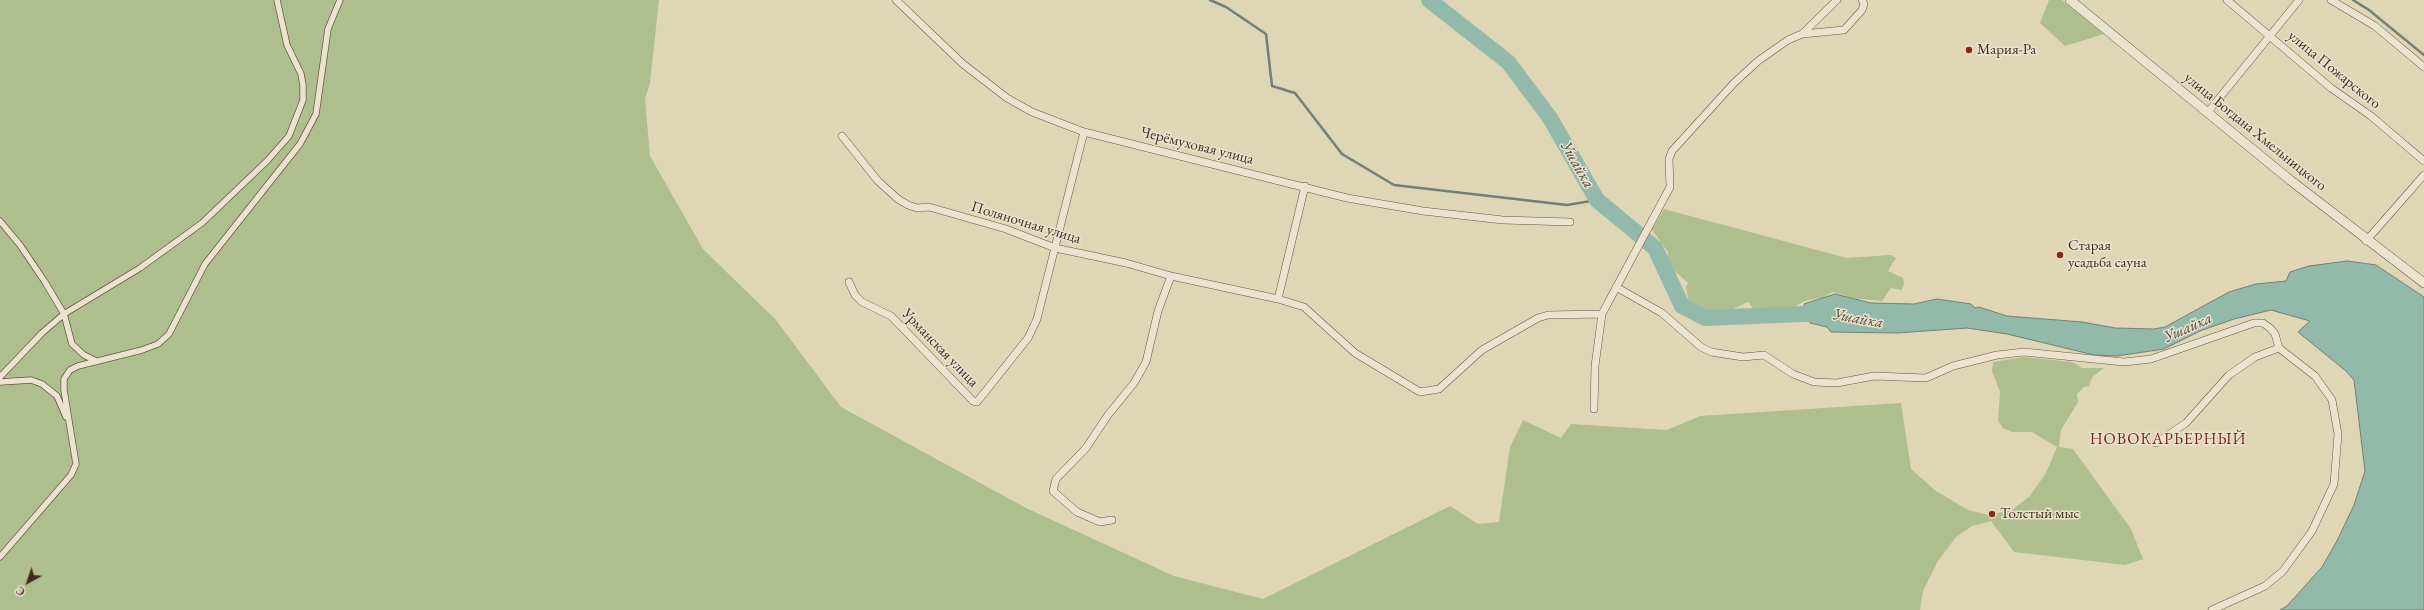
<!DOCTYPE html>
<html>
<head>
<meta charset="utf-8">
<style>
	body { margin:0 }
	#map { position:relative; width:2424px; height:610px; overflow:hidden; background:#dfd6b5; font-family:"EB Garamond",serif }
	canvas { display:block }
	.north { position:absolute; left:8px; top:562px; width:40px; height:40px; -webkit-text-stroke:3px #eae4cf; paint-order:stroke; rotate:220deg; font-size:11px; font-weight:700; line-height:16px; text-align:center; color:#422a1f }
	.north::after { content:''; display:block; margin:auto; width:14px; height:18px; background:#422a1f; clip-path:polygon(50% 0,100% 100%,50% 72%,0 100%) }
</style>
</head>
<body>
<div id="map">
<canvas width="2424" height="610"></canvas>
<div class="north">С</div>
</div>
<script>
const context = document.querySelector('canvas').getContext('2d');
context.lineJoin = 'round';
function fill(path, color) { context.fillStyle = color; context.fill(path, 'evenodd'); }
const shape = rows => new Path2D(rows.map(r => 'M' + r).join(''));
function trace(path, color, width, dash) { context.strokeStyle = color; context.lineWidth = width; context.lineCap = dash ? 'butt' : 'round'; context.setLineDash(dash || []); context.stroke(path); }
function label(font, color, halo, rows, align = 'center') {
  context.font = font + ' "EB Garamond",serif'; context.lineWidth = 3; context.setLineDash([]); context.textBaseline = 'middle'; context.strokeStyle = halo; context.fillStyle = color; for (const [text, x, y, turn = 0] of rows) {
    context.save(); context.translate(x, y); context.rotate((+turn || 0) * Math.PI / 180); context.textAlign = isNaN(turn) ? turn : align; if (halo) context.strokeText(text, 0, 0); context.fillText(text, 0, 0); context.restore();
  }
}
fill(shape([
	[0,0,659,0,650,83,645,99,650,156,703,249,776,320,841,407,1026,508,1174,576,1263,599,1450,506,1478,524,1499,522,1510,447,1523,420,1561,438,1571,424,1667,430,1700,416,1901,403,1911,469,1936,491,1968,510,1989,515,2012,510,2030,496,2046,473,2057,447,2032,432,2012,432,2003,428,1998,421,2000,392,1992,371,1993,362,2024,357,2072,362,2082,368,2104,368,2092,377,2089,386,2084,387,2077,394,2078,402,2061,430,2059,447,2073,449,2131,529,2143,559,2125,565,2014,552,1991,521,1972,526,1956,537,1938,561,1923,591,1920,610,0,610],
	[2049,0,2062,0,2104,34,2065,46,2040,23],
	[1664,209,1847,258,1891,255,1896,258,1888,271,1903,278,1904,284,1902,290,1891,288,1882,301,1853,298,1833,292,1821,298,1807,300,1790,309,1760,309,1753,308,1748,302,1733,309,1706,313,1689,304,1686,287,1688,283,1668,265,1668,252,1652,230]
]), '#afbe8f');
const water = shape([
	[2347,261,2376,265,2424,297,2424,610,2280,610,2287,606,2322,567,2337,541,2354,505,2365,471,2354,380,2346,371,2298,332,2310,321,2271,310,2234,319,2200,331,2164,349,2117,356,2094,355,2007,334,1967,328,1897,333,1831,332,1827,327,1810,323,1804,304,1835,294,1871,303,1914,304,1937,299,1971,304,1975,308,1979,307,2007,316,2082,322,2115,328,2154,329,2165,327,2229,292,2256,284,2286,281,2290,272,2309,266,2347,261]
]);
fill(water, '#93b9ab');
trace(water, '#738073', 1);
trace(shape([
	[1210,0,1226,7,1266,34,1272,86,1295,93,1342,154,1394,185,1567,205,1597,200],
	[2353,0,2369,10,2424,55]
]), '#738073', 2.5);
trace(shape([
	[1429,0,1508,62,1550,118,1597,200,1655,248,1682,306,1705,318,1827,313]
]), '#93b9ab', 16);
const pedestrian = shape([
	[0,221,20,245,45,282,64,314,72,344,84,355,96,361],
	[0,377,42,333,64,314,140,268,202,223,267,161,289,136,303,100,303,85,301,74,287,45,277,0],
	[0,382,31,380,42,384,57,396,66,417],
	[0,557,71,475,76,464,64,390,64,379,70,370,78,366,142,350,158,344,169,334,205,264,300,144,316,114,328,29,340,0]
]);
const minor = shape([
	[896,0,963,64,1007,98,1032,112,1084,132,1347,198,1423,211,1503,220,1570,222],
	[2227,0,2331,88,2371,116,2424,161],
	[2331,0,2375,26,2424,67],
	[1802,34,1837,0],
	[2208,112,2299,0],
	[842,136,878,181,898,199,908,205,917,208,929,207,1006,229,1055,248,1126,263,1171,276,1278,299,1304,307,1355,353,1420,392,1439,389,1482,350,1538,318,1548,315,1602,314],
	[2366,241,2424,175],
	[849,282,855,295,862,302,891,316,973,401,977,402,1028,338,1037,319,1084,132],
	[1616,287,1662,313,1701,347,1711,352,1743,357,1764,355,1793,374,1814,382,1837,383,1874,376,1926,378,1953,366,1997,355,2024,352,2124,362,2151,359,2254,323,2263,323,2270,328,2275,334,2279,348],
	[1278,299,1305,186],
	[1594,409,1595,366,1602,314,1670,187,1669,159,1672,151,1734,83,1758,61,1788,40,1802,34,1844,30,1862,10,1864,4,1862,0],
	[2156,443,2186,423,2229,375,2255,357,2279,348,2315,376,2332,400,2338,434,2334,484,2312,531,2283,571,2265,586,2212,610],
	[1112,520,1100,522,1077,512,1053,491,1056,479,1086,448,1108,415,1134,383,1146,362,1158,311,1171,276]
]);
const tertiary = shape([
	[2070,0,2290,180,2424,283]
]);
trace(pedestrian, '#695544', 7);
trace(minor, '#695544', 8);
trace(tertiary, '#695544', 10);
trace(pedestrian, '#eae4cf', 5.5);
trace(minor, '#eae4cf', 7);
trace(tertiary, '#eae4cf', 9);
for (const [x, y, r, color] of [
	[1969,50,4,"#8f2418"],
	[2060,255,4,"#8f2418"],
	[1992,514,4,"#8f2418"]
]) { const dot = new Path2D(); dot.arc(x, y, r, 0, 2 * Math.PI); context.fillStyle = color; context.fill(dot); trace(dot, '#eae4cf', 1.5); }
label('15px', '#422a1f', '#eae4cf', [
	["Мария-Ра",1977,50],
	["Старая",2068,246],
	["усадьба сауна",2068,263],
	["Толстый мыс",2000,514]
], 'left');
label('15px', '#422a1f', '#eae4cf', [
	["улица Пожарского",2334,70,39],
	["улица Богдана Хмельницкого",2255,132,39],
	["Черёмуховая улица",1197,146,14],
	["Поляночная улица",1026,223,17],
	["Урманская улица",940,348,46]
]);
label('italic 16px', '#52473b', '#eae4cf', [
	["Ушайка",1577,165,60],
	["Ушайка",1858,319,10],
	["Ушайка",2188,328,-24]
]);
context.letterSpacing = '1px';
label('16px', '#7a1f14', '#eae4cf', [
	["НОВОКАРЬЕРНЫЙ",2168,440]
]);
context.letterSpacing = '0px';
</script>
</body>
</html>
